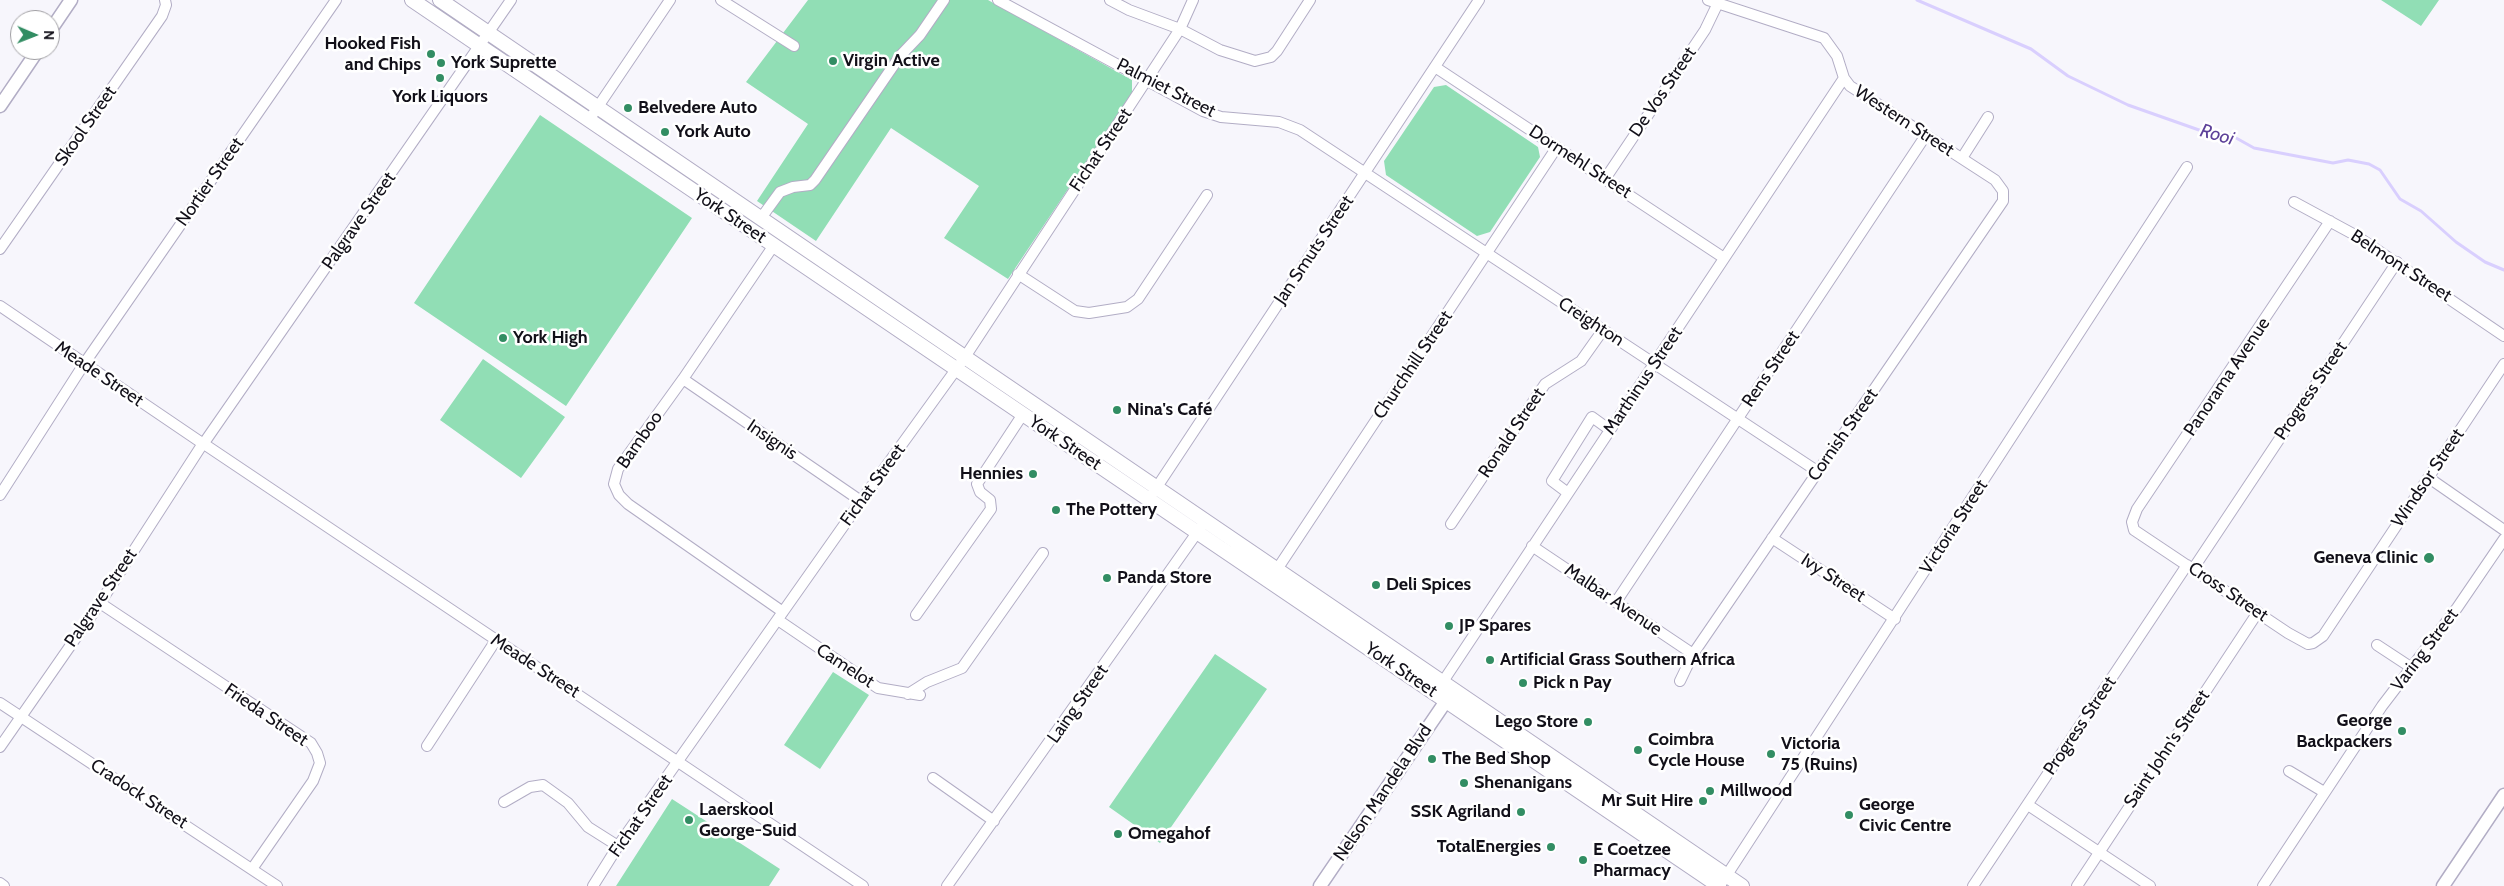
<!DOCTYPE html>
<html>
<head>
<meta charset="utf-8">
<style>
	body { margin:0 }
	#map { position:relative; width:2504px; height:886px; overflow:hidden; background:#f7f6fc; font-family:Cabin,sans-serif }
	canvas { display:block }
	.north { position:absolute; left:10px; top:10px; width:50px; height:50px; box-sizing:border-box; background:#fff; border:1px solid #a09fa3; border-radius:50%; rotate:91deg; font-size:14px; font-weight:700; line-height:20px; text-align:center; color:#121019 }
	.north::after { content:''; display:block; margin:auto; width:18px; height:22px; background:#328d63; clip-path:polygon(50% 0,100% 100%,50% 72%,0 100%) }
</style>
</head>
<body>
<div id="map">
<canvas width="2504" height="886"></canvas>
<div class="north">N</div>
</div>
<script>
const context = document.querySelector('canvas').getContext('2d');
context.lineJoin = 'round';
function fill(path, color) { context.fillStyle = color; context.fill(path, 'evenodd'); }
const shape = rows => new Path2D(rows.map(r => 'M' + r).join(''));
function trace(path, color, width, dash) { context.strokeStyle = color; context.lineWidth = width; context.lineCap = dash ? 'butt' : 'round'; context.setLineDash(dash || []); context.stroke(path); }
function label(font, color, halo, rows, align = 'center') {
  context.font = font + ' Cabin,sans-serif'; context.lineWidth = 5; context.setLineDash([]); context.textBaseline = 'middle'; context.strokeStyle = halo; context.fillStyle = color; for (const [text, x, y, turn = 0] of rows) {
    context.save(); context.translate(x, y); context.rotate((+turn || 0) * Math.PI / 180); context.textAlign = isNaN(turn) ? turn : align; if (halo) context.strokeText(text, 0, 0); context.fillText(text, 0, 0); context.restore();
  }
}
fill(shape([
	[808,0,988,0,1132,80,1132,93,1008,279,944,238,979,186,891,128,816,241,757,201,808,124,746,82],
	[2381,0,2439,0,2421,26],
	[1446,85,1538,147,1540,157,1490,232,1477,236,1386,175,1384,161,1434,87],
	[540,115,692,218,566,406,414,303],
	[483,359,565,417,521,478,440,420],
	[1215,654,1267,689,1160,843,1109,807],
	[833,672,869,695,820,769,784,745],
	[672,799,780,869,769,886,616,886]
]), '#91deb5');
trace(shape([
	[1917,0,2031,49,2068,76,2128,105,2199,130,2210,130,2229,134,2254,148,2333,163,2348,160,2369,164,2380,170,2400,199,2421,211,2456,242,2485,262,2504,270]
]), '#d9cffe', 3);
const minor = shape([
	[721,0,794,46],
	[998,0,1203,111,1221,117,1279,122,1300,130,1817,471],
	[1110,0,1129,10,1180,29,1220,50,1255,61,1271,57,1277,51,1310,0],
	[1435,67,1724,258],
	[589,120,670,0],
	[1962,158,1988,117],
	[1605,179,1705,30,1718,3],
	[2294,202,2355,235,2504,336],
	[761,218,780,192,793,187,810,185,815,180,900,56,920,35,944,0],
	[2330,221,2137,509,2132,522,2134,530,2288,633,2308,644,2313,643,2323,636,2504,364],
	[774,245,683,379,618,469,614,484,619,495,628,504,783,612],
	[0,249,162,16,166,5,165,0],
	[1018,274,1075,311,1089,313,1127,307,1138,299,1207,195],
	[0,306,199,441],
	[683,379,861,501],
	[206,440,511,0],
	[207,446,863,886],
	[2429,478,2504,530],
	[1153,493,1479,0],
	[1568,493,1552,481,1592,417,1610,430],
	[0,495,84,364,336,0],
	[1451,524,1545,384,1581,361,1603,330],
	[1772,538,1895,619],
	[1532,546,1693,654],
	[2193,569,2397,262],
	[1274,574,1557,147],
	[1616,602,1926,135],
	[100,603,311,743,317,753,320,763,313,781,252,869],
	[916,615,991,509,990,500,980,492,977,484,1023,414],
	[778,620,878,688,920,695],
	[2377,645,2412,668],
	[1680,681,1693,654,2003,201,2003,191,1995,180,1850,86,1844,78,1837,56,1824,38,1708,0],
	[1442,683,1844,78],
	[908,694,927,682,962,668,1043,553],
	[0,703,277,886],
	[427,746,496,640],
	[0,747,100,603,200,448],
	[2289,771,2324,792],
	[933,778,994,821],
	[504,802,530,787,543,785,568,803,588,827,618,846],
	[2028,805,2150,886],
	[1723,881,2187,167],
	[0,883,4,886],
	[593,886,618,846,861,501,965,357,1180,29,1193,0],
	[947,886,1201,527],
	[1973,886,2187,565],
	[2077,886,2258,612],
	[2263,886,2382,706,2457,608,2504,539]
]);
const tertiary = shape([
	[50,31,71,0],
	[0,106,38,50],
	[1320,886,1446,701,1444,692],
	[2443,886,2504,795]
]);
const secondary = shape([
	[412,0,1719,886],
	[440,0,1742,886]
]);
trace(minor, '#b2adc5', 12);
trace(tertiary, '#b2adc5', 15);
trace(secondary, '#b2adc5', 16);
trace(minor, '#fff', 10);
trace(tertiary, '#fff', 12);
trace(secondary, '#fff', 14);
for (const [x, y, r, color] of [
	[431,54,5,"#328d63"],
	[833,61,5,"#328d63"],
	[441,63,5,"#328d63"],
	[440,78,5,"#328d63"],
	[628,108,5,"#328d63"],
	[665,132,5,"#328d63"],
	[503,338,5,"#328d63"],
	[1117,410,5,"#328d63"],
	[1033,474,5,"#328d63"],
	[1056,510,5,"#328d63"],
	[2429,558,6,"#328d63"],
	[1107,578,5,"#328d63"],
	[1376,585,5,"#328d63"],
	[1449,626,5,"#328d63"],
	[1490,660,5,"#328d63"],
	[1523,683,5,"#328d63"],
	[1588,722,5,"#328d63"],
	[2402,731,5,"#328d63"],
	[1638,750,5,"#328d63"],
	[1771,754,5,"#328d63"],
	[1432,759,5,"#328d63"],
	[1464,783,5,"#328d63"],
	[1710,791,5,"#328d63"],
	[1703,801,5,"#328d63"],
	[1521,812,5,"#328d63"],
	[1849,815,5,"#328d63"],
	[689,820,5,"#328d63"],
	[1118,834,5,"#328d63"],
	[1551,847,5,"#328d63"],
	[1583,860,5,"#328d63"]
]) { const dot = new Path2D(); dot.arc(x, y, r, 0, 2 * Math.PI); context.fillStyle = color; context.fill(dot); trace(dot, '#fff', 2); }
label('bold 18px', '#121019', '#fff', [
	["Hooked Fish",421,44,"right"],
	["and Chips",421,65,"right"],
	["Virgin Active",843,61],
	["York Suprette",451,63],
	["York Liquors",440,97,"center"],
	["Belvedere Auto",638,108],
	["York Auto",675,132],
	["York High",513,338],
	["Nina's Café",1127,410],
	["Hennies",1023,474,"right"],
	["The Pottery",1066,510],
	["Geneva Clinic",2418,558,"right"],
	["Panda Store",1117,578],
	["Deli Spices",1386,585],
	["JP Spares",1459,626],
	["Artificial Grass Southern Africa",1500,660],
	["Pick n Pay",1533,683],
	["George",2392,721,"right"],
	["Backpackers",2392,742,"right"],
	["Lego Store",1578,722,"right"],
	["Coimbra",1648,740],
	["Cycle House",1648,761],
	["Victoria",1781,744],
	["75 (Ruins)",1781,765],
	["The Bed Shop",1442,759],
	["Shenanigans",1474,783],
	["Millwood",1720,791],
	["Mr Suit Hire",1693,801,"right"],
	["George",1859,805],
	["Civic Centre",1859,826],
	["Laerskool",699,810],
	["George-Suid",699,831],
	["SSK Agriland",1511,812,"right"],
	["Omegahof",1128,834],
	["TotalEnergies",1541,847,"right"],
	["E Coetzee",1593,850],
	["Pharmacy",1593,871]
], 'left');
label('18px', '#121019', '#fff', [
	["Palmiet Street",1166,88,27],
	["De Vos Street",1663,92,-56],
	["Western Street",1904,121,33],
	["Skool Street",86,126,-55],
	["Fichat Street",1101,150,-56],
	["Dormehl Street",1580,162,33],
	["Nortier Street",210,182,-55],
	["York Street",730,216,34],
	["Palgrave Street",359,221,-55],
	["Jan Smuts Street",1314,250,-56],
	["Belmont Street",2401,266,33],
	["Creighton",1591,322,33],
	["Churchhill Street",1413,365,-56],
	["Rens Street",1771,369,-56],
	["Meade Street",99,374,34],
	["Panorama Avenue",2227,377,-56],
	["Marthinus Street",1643,381,-56],
	["Progress Street",2311,391,-56],
	["Ronald Street",1512,433,-56],
	["Cornish Street",1843,435,-55],
	["Bamboo",640,440,-55],
	["Insignis",772,440,34],
	["York Street",1065,443,34],
	["Windsor Street",2428,478,-56],
	["Fichat Street",873,485,-54],
	["Victoria Street",1954,527,-57],
	["Ivy Street",1833,578,33],
	["Cross Street",2228,592,34],
	["Palgrave Street",101,598,-56],
	["Malbar Avenue",1613,600,34],
	["Varing Street",2425,650,-53],
	["Meade Street",535,666,33],
	["Camelot",845,666,33],
	["York Street",1401,670,34],
	["Laing Street",1078,704,-55],
	["Frieda Street",266,715,34],
	["Progress Street",2080,726,-56],
	["Saint John's Street",2167,749,-56],
	["Nelson Mandela Blvd",1383,793,-56],
	["Cradock Street",139,794,33],
	["Fichat Street",641,816,-55]
]);
label('italic 19px', '#5d4199', '#fff', [
	["Rooi",2217,135,16]
]);
</script>
</body>
</html>
